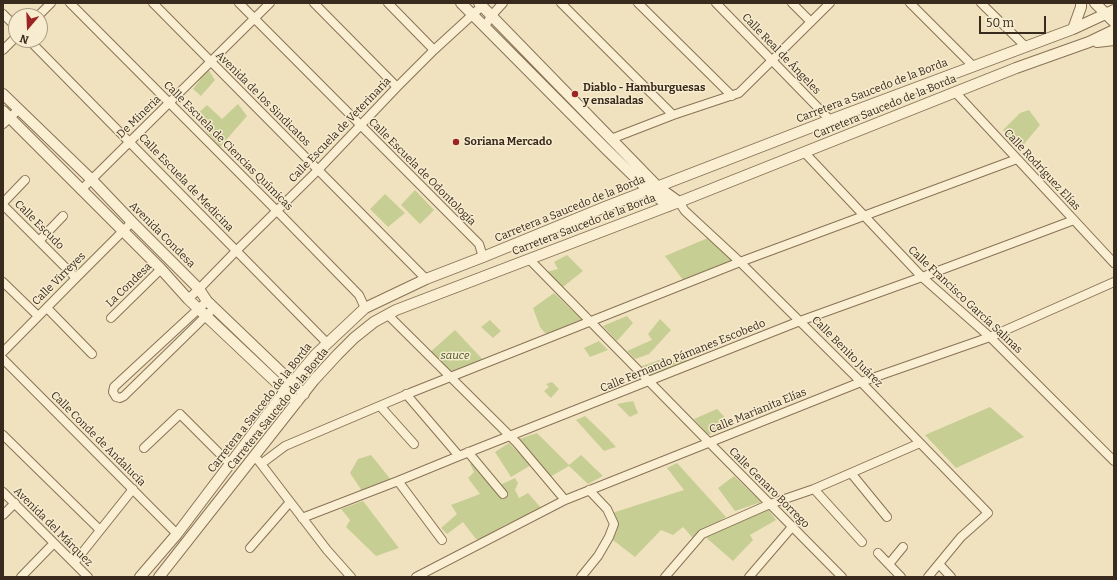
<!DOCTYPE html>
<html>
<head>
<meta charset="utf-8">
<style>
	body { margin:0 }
	#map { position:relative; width:1117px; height:580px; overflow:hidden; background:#f0e2bf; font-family:Bitter,serif }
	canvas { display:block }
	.frame { position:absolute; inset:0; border:4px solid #382a1c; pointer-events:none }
	.north { position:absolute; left:8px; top:8px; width:40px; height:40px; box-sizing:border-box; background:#f7eccf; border:1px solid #ab9e87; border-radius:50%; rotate:199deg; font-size:11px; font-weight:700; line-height:16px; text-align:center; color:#382a1c }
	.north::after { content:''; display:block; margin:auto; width:14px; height:18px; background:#9b2524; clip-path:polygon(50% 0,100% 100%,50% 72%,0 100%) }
	.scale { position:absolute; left:979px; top:16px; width:67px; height:18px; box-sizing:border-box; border:2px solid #382a1c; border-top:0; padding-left:5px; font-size:12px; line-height:14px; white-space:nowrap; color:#382a1c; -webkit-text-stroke:3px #f7eccf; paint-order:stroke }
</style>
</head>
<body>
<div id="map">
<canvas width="1117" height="580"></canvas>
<div class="frame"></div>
<div class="north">N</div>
<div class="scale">50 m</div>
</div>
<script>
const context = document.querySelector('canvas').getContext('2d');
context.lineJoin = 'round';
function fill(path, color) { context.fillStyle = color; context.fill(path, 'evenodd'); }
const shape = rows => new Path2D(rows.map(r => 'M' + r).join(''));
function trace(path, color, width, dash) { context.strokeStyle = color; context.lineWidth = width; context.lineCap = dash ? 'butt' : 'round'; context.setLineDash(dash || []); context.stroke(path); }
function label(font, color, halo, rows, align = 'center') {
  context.font = font + ' Bitter,serif'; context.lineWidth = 3; context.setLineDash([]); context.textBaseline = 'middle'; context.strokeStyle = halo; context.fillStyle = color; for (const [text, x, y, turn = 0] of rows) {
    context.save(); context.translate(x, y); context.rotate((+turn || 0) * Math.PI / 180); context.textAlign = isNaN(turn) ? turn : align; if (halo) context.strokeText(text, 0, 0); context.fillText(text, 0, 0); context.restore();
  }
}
fill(shape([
	[208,69,215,80,201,96,193,89],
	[238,104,247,116,220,147,194,117,207,105,222,119],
	[1029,110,1040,125,1019,150,1003,130,1020,113],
	[415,190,434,210,420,224,401,205],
	[385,194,405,213,388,227,370,209],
	[708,238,735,264,686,284,665,256],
	[567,255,583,271,559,290,543,273,558,269,554,262],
	[554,293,582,320,551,334,545,333,540,327,533,308],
	[627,316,633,323,617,341,603,326],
	[660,319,671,330,649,354,635,359,627,351,652,340,648,334],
	[490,320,501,331,493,338,481,327],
	[455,330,486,363,450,377,428,354],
	[599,341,608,350,590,357,584,348],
	[682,356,691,364,648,381,642,366,665,358,672,362],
	[552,382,559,389,551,398,544,391,549,387,546,384],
	[633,401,638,413,630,417,617,404],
	[990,407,1024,437,956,468,925,435],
	[717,409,732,425,708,435,694,419],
	[585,416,608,438,616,447,604,451,576,420],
	[537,433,569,465,581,455,603,476,588,484,569,466,550,477,519,439],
	[509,443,531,465,511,477,495,452],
	[371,455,392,481,362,491,350,473,358,459],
	[473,462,500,485,515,478,518,483,515,490,519,498,528,493,542,509,505,525,481,539,476,539,463,522,447,534,441,528,457,514,451,505,480,494,468,478,474,472,470,464],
	[677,463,726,517,693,538,683,527,673,535,661,530,635,557,609,537,616,522,609,514,684,490,667,468],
	[734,476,761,502,735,511,718,488],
	[363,501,399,548,376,556,346,527,350,520,341,509],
	[766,506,776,520,750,535,753,540,733,561,702,534]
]), '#c6ce93');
const minor = shape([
	[70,3,277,211,359,295,365,308],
	[153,3,426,279],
	[239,3,479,244,483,257],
	[314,3,397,87],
	[388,3,434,50],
	[561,3,673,115],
	[638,3,732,96],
	[716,3,830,120],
	[792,3,811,22],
	[910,3,973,66],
	[981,3,1025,46],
	[3,14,16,27],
	[38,16,51,3],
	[485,26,492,15,503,3],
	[29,40,327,343],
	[3,50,16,37],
	[955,92,1114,263],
	[3,124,18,110],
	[611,139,673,115,739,93,830,3],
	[804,152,922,277,990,337,1114,461],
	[81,190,270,3],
	[679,202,685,211,740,262,861,382,988,513,961,537,928,577],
	[3,203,25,180],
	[3,205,76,278],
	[39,241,63,216],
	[529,259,686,419,842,577],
	[3,282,38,316],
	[188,299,199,289,237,250,318,170,397,87,434,50,482,6],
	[207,301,114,387,113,392,116,397,120,398,124,396,214,308],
	[47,308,92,354],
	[388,315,517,443,565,500],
	[111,318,161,269],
	[3,352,76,278,132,222],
	[3,359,177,534],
	[406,394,459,456],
	[380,406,414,444],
	[3,435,100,530],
	[144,448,180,414,230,464],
	[468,452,503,494],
	[258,460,327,550,351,577],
	[261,464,285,446,410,393,740,262,1017,159],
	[851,473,887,517],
	[398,481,442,540],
	[814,489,862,542],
	[3,492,88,577],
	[3,515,15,503],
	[302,518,398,481,459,456,800,321,922,277,1074,220],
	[250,548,290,502],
	[878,553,901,577],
	[74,563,133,489],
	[889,564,903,547],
	[939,564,951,577],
	[21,577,54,543],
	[416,577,565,500,861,382,990,337,1114,282],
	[581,577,598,556,609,537,614,524,607,509,589,490],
	[665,577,702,534,770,504,814,489,920,443],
	[749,577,792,527]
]);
const tertiary = shape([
	[461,3,607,150,649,191,669,206],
	[479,3,658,187,679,202],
	[1095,3,1114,22],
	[1073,29,1081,7,1081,3],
	[1097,42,1114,40],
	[3,94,92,180,132,222,199,289,207,301,304,394],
	[3,111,161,269,188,299,297,402],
	[140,577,177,534,285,391,315,355,365,308,426,279,483,257,605,207,830,120,1073,29,1114,10],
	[159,577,314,380,338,354,354,338,374,322,396,310,679,202,1016,68,1089,42,1114,30]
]);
trace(minor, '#897257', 10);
trace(tertiary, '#897257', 12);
trace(minor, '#faefd2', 8);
trace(tertiary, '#faefd2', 10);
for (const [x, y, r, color] of [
	[575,94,4,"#9b2524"],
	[456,142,4,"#9b2524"]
]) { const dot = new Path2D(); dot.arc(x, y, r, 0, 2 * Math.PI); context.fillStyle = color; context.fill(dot); trace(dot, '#f7eccf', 1.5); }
label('11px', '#382a1c', '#f7eccf', [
	["Calle Real de Ángeles",781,54,46],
	["Carretera a Saucedo de la Borda",872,91,-21],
	["Avenida de los Sindicatos",263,99,45],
	["Carretera Saucedo de la Borda",885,107,-22],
	["De Mineria",139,117,-44],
	["Calle Escuela de Veterinaria",340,130,-46],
	["Calle Escuela de Ciencias Químicas",228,146,45],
	["Calle Rodríguez Elías",1042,170,47],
	["Calle Escuela de Odontología",422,172,45],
	["Calle Escuela de Medicina",186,183,46],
	["Carretera a Saucedo de la Borda",570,209,-22],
	["Calle Escudo",39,225,45],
	["Carretera Saucedo de la Borda",584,225,-21],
	["Avenida Condesa",162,235,45],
	["Calle Virreyes",59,279,-45],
	["La Condesa",129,285,-44],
	["Calle Francisco García Salinas",965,300,43],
	["Calle Benito Juárez",847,352,45],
	["Calle Fernando Pámanes Escobedo",683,356,-22],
	["Carretera a Saucedo de la Borda",260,408,-52],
	["Carretera Saucedo de la Borda",278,409,-51],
	["Calle Marianita Elías",758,411,-22],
	["Calle Conde de Andalucía",98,439,45],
	["Calle Genaro Borrego",769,488,45],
	["Avenida del Márquez",53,527,45]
]);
label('bold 11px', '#382a1c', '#f7eccf', [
	["Diablo - Hamburguesas",583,88],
	["y ensaladas",583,101],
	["Soriana Mercado",464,142]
], 'left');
label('italic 11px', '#475521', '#f7eccf', [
	["sauce",455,356]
]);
</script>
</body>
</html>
